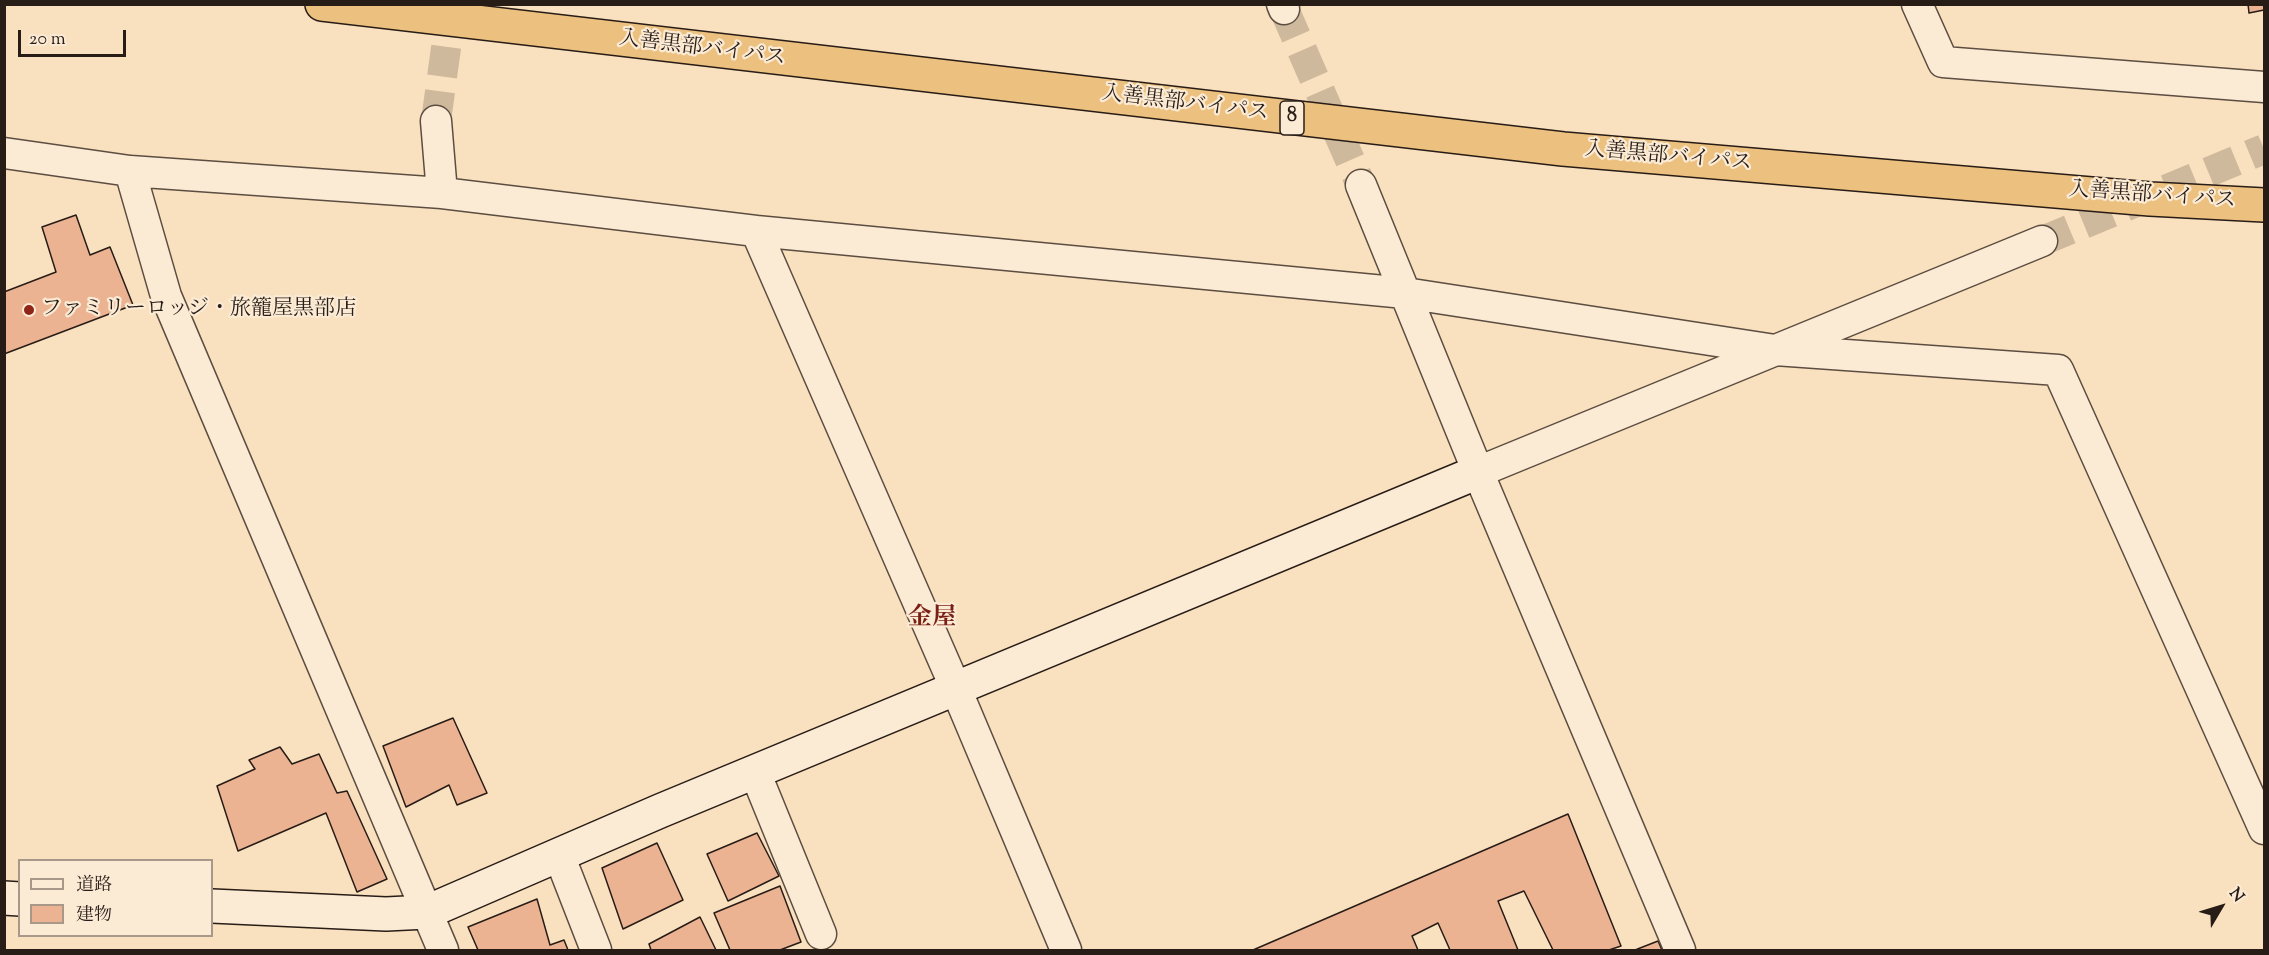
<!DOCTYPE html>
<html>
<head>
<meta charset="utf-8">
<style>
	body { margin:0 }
	#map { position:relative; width:2269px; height:955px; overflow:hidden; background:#f9e0be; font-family:"Sorts Mill Goudy","Noto Serif JP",serif }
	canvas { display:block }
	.frame { position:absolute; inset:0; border:6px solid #281c17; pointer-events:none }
	.legend { position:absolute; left:18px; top:859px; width:195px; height:78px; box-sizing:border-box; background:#fbebd5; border:2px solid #a79889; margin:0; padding:8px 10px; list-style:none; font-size:18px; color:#281c17 }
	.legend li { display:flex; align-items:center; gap:12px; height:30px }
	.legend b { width:30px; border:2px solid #a79889 }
	.north { position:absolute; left:2191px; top:877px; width:60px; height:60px; -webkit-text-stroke:4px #fbebd5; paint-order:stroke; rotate:52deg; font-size:16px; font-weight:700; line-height:24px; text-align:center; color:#281c17 }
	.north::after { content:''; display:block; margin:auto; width:21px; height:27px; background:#281c17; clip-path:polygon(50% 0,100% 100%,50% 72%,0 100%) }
	.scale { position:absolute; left:18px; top:30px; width:108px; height:27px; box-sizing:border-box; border:3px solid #281c17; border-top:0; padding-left:8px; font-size:18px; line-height:21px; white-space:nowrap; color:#281c17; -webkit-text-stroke:4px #fbebd5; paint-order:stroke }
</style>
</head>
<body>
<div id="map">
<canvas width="2269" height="955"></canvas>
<div class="frame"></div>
<ul class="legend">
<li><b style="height:8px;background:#fbebd5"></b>道路</li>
<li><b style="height:16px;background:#ebb392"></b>建物</li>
</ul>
<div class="north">N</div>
<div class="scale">20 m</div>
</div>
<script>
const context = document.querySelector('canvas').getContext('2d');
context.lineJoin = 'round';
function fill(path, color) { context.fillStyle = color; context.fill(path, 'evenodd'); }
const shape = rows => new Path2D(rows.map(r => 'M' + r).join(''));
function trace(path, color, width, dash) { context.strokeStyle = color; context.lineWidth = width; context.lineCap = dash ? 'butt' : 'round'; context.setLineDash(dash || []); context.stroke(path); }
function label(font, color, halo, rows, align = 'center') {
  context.font = font + ' "Sorts Mill Goudy","Noto Serif JP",serif'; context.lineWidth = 4.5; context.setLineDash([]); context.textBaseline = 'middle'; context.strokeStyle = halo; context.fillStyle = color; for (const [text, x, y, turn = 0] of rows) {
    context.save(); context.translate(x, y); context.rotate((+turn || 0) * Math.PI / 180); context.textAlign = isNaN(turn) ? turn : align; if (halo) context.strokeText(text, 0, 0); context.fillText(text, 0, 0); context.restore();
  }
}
const building = shape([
	[2248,4,2264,4,2264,10,2249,13,2248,4],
	[76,215,90,255,110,247,133,305,4,354,4,292,56,272,42,227,76,215],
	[453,718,487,793,457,805,449,785,406,807,383,746,453,718],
	[280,747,292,764,319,754,337,793,347,791,387,879,357,892,326,813,238,851,217,786,255,769,249,760,280,747],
	[1568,814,1621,946,1609,950,1553,950,1524,891,1498,901,1518,950,1450,950,1438,923,1412,936,1418,950,1253,950,1568,814],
	[757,833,779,876,728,901,707,854,757,833],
	[657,843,683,900,623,929,602,868,657,843],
	[780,886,801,942,780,950,730,950,714,913,780,886],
	[537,899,550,945,564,940,568,950,478,950,468,927,537,899],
	[700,917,716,950,651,950,649,944,700,917],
	[1658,941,1662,950,1635,950,1658,941]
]);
fill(building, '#ebb392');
trace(building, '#281c17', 1.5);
trace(shape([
	[1284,9,1361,185],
	[436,121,452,4],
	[2042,241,2264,149]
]), '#cfb99d', 30, [30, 15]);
const street = shape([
	[1282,4,1284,9],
	[1917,4,1943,62,2264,87],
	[436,121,442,193,756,231,956,689,1066,950],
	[4,153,130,171,442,193],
	[130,171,166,296,443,950],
	[1361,185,1478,472,1680,950],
	[756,231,1405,293,1775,350,2058,370,2264,829],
	[1478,472,2042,241],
	[755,772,821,934],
	[559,855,596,950]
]);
const secondary = shape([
	[4,898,20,899],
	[212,906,386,914,427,912,660,811,1478,472]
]);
const highway = shape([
	[322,4,1563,149,2150,199,2264,205]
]);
trace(street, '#5c4d41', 33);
trace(secondary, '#281c17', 36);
trace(highway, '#281c17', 36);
trace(street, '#fbebd5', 30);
trace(secondary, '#fbebd5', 33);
trace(highway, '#ecc07f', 33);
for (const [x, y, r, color] of [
	[29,310,6,"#8f2418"]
]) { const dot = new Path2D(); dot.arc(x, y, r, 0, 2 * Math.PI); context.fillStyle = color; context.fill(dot); trace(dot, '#fbebd5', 2); }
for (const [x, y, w] of [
	[1292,118,24]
]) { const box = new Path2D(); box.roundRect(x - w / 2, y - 17, w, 34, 4.5); context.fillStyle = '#fbebd5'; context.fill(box); trace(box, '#281c17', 1.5); }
label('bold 20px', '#281c17', null, [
	["8",1292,118]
]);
label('21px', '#281c17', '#fbebd5', [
	["入善黒部バイパス",702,50,7],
	["入善黒部バイパス",1185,105,7],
	["入善黒部バイパス",1668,158,5],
	["入善黒部バイパス",2152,197,4]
]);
label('21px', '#281c17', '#fbebd5', [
	["ファミリーロッジ・旅籠屋黒部店",41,310]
], 'left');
label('bold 24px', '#7a1f14', '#fbebd5', [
	["金屋",932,620]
]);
</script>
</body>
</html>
